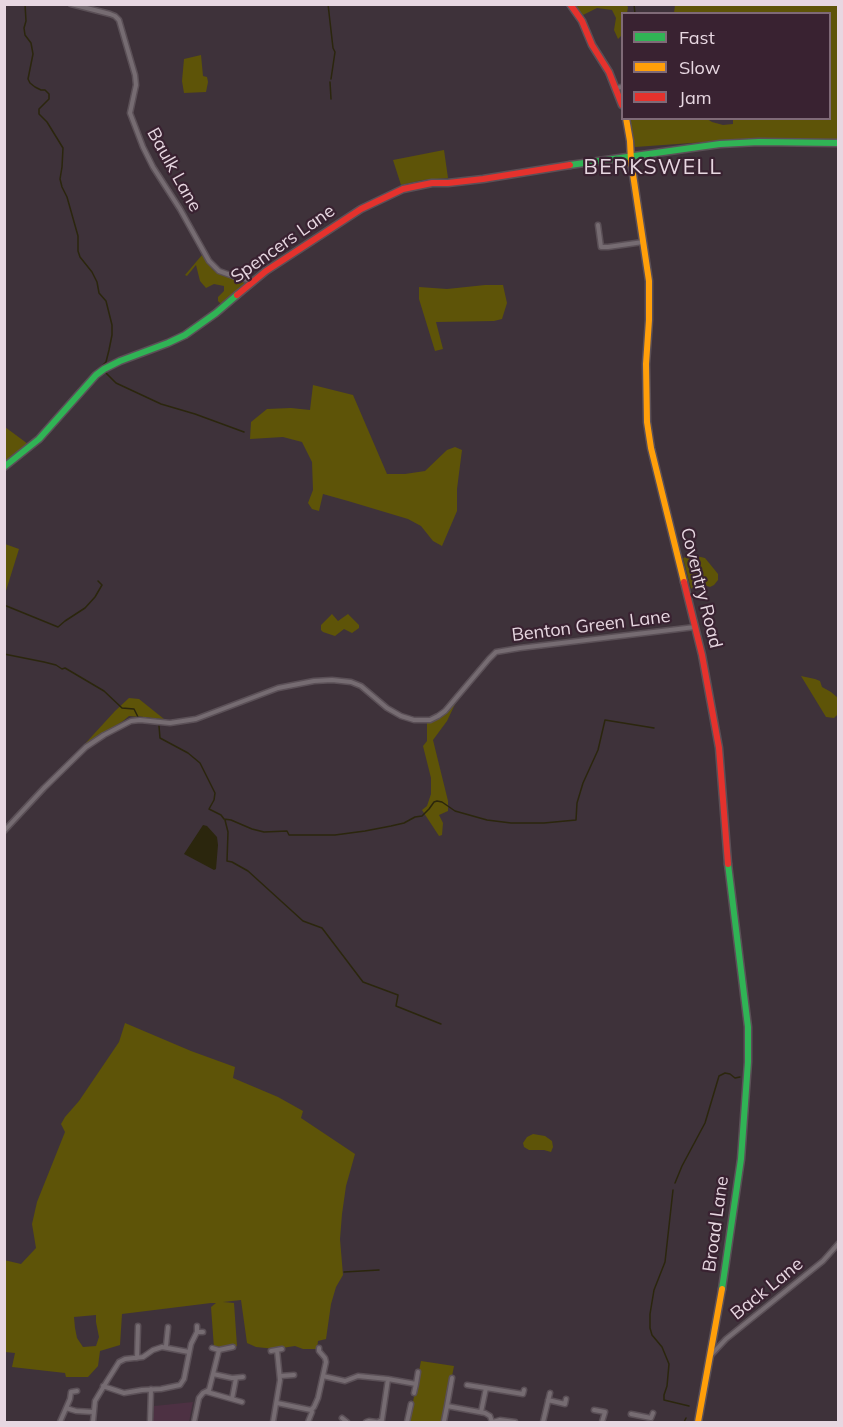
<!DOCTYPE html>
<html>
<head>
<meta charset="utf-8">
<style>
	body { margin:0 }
	#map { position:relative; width:843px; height:1427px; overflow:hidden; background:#3e323a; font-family:Mulish,sans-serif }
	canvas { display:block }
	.frame { position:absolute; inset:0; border:6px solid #e7d7e1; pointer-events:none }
	.legend { position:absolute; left:621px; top:12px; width:210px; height:108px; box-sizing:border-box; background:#392231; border:2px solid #7f6a77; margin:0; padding:8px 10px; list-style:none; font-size:18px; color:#e7d7e1 }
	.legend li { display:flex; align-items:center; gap:12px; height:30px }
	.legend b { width:30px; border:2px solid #7f6a77 }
</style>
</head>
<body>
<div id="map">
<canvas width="843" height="1427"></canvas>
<div class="frame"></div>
<ul class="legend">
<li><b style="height:8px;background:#30b455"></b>Fast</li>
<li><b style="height:8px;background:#ff9f0a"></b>Slow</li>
<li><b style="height:8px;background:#e5322d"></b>Jam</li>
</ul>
</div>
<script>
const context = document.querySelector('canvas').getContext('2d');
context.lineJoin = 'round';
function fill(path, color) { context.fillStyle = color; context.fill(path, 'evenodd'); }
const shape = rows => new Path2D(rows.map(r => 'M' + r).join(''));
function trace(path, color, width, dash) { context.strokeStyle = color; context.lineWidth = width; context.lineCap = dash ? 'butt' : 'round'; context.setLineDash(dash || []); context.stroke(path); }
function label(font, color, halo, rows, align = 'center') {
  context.font = font + ' Mulish,sans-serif'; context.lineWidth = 4.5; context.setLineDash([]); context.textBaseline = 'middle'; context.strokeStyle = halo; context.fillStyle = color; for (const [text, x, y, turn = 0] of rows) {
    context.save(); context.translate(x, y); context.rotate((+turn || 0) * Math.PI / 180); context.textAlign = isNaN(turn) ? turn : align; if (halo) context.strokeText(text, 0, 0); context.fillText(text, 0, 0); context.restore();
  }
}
fill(shape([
	[193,1402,189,1422,153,1422,154,1406]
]), '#4d3143');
fill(shape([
	[575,5,626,5,628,7,627,13,622,14,622,35,618,39,614,30,616,18,612,10,597,8,583,15],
	[675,5,838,5,838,140,720,141,635,147,630,119,707,119,712,122,723,125,733,124,733,119,830,118,830,14,674,13],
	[201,55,203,76,207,77,208,82,206,92,184,93,182,81,184,59],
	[444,150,448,178,423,180,401,185,393,160],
	[202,255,213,270,222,275,241,281,245,283,221,304,218,301,218,297,224,291,224,286,214,284,206,288,200,281,196,265,187,276,185,275],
	[485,285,503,285,507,303,502,319,494,321,436,322,443,349,435,351,419,299,419,287,447,289],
	[313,385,353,395,387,474,405,474,425,471,447,450,455,447,462,450,457,489,457,511,442,546,433,541,421,526,408,519,348,501,323,494,319,511,312,509,308,503,313,490,312,462,302,442,283,437,250,439,251,422,267,409,291,408,310,410],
	[5,427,28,444,5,463],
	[5,544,19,549,5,594],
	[692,555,705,558,714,569,718,574,718,580,714,585,710,587,701,584,695,585,691,589,683,558],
	[332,614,338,621,348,614,359,625,359,628,352,633,344,629,335,636,323,632,321,630,321,625],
	[801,676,815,679,820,681,822,687,831,692,838,698,838,714,834,718,826,717],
	[129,698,139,699,164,719,129,716,123,721,82,747,115,711],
	[457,700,447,721,433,740,448,801,448,811,439,815,443,823,442,835,439,836,422,810,427,806,431,794,431,778,423,746,427,741,427,723,442,717],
	[125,1023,191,1051,235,1067,233,1078,278,1097,303,1111,301,1118,355,1154,346,1186,342,1214,340,1239,343,1275,336,1287,331,1304,326,1339,318,1341,317,1349,303,1349,295,1346,275,1349,256,1347,247,1343,241,1300,223,1302,234,1303,237,1346,214,1348,211,1307,216,1303,211,1303,122,1314,120,1345,100,1351,98,1366,88,1377,66,1377,65,1373,12,1367,15,1353,5,1352,4,1260,21,1264,36,1248,32,1224,37,1202,65,1132,61,1124,65,1117,79,1101,119,1042],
	[96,1315,96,1322,99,1337,96,1346,83,1347,77,1338,75,1328,74,1317],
	[533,1134,545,1136,552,1141,553,1147,551,1152,544,1150,529,1150,524,1147,523,1143,527,1137],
	[421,1361,454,1366,443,1422,409,1422]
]), '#5e5408');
fill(shape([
	[203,825,207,826,217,837,218,845,216,869,214,870,184,854]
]), '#2b260d');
trace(shape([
	[25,4,26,21,24,28,25,35,31,43,33,54,28,79,30,83,35,87,41,90,45,90,49,94,49,99,39,109,39,114,47,122,63,148,62,167,60,179,62,187,67,197,78,236,78,251,80,257,92,272,97,282,99,293,106,301,112,325,112,335,109,350,106,362,101,367],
	[328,4,333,48,335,52,331,79],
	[634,4,635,14],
	[330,82,331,99],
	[106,373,116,383,161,404,195,414,244,432],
	[4,605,58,627,65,621,85,608,95,597,102,585,98,581],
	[4,654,44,662,56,665,62,669,65,668,104,691,122,708,134,709,138,717,160,720],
	[159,726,160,738,188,753,200,763,215,793,214,800,209,809,221,815,224,819,231,820,252,829,264,832,287,831,289,835,335,835,365,831,391,826,404,823,415,817,422,816,429,809,434,802,437,801,442,802,455,811,487,820,511,823,544,823,576,820,577,803,583,783,598,750,605,720,654,728],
	[225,820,228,832,227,861,232,862,248,871,303,921,322,928,363,982,398,995,396,1006,441,1024],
	[675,1183,682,1166,705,1123,719,1076,725,1073,730,1074,735,1078,740,1077],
	[673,1190,665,1262,654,1290,650,1314,650,1328,652,1335,662,1347,669,1364,667,1386,664,1395,664,1400,689,1406],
	[344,1272,379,1270],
	[684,1422,686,1418]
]), '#2b260d', 1.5);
const street = shape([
	[71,4,110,14,115,16,119,20,135,75,136,85,130,113,143,147,153,167,180,209,209,261,219,271,233,276,252,281],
	[616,88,622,87],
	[598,225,601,247,608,247,643,242],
	[4,831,44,788,86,747,104,735,131,721,140,720,170,723,196,719,278,688,314,681,332,680,351,682,361,686,387,708,401,716,414,720,430,720,438,716,445,711,489,659,496,652,520,648,695,627],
	[197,1326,197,1332,203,1332],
	[166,1346,168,1327],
	[219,1350,233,1347],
	[271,1351,282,1349],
	[712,1354,726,1339,823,1261,838,1244],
	[137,1358,138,1326],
	[213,1374,232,1378,243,1377],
	[280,1376,294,1375],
	[323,1376,345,1381,358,1376,388,1379,382,1420,378,1422],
	[452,1378,447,1406,485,1413,490,1416,492,1422],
	[388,1379,416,1384,418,1372],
	[467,1385,486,1388],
	[103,1386,124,1393,142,1390,161,1389,180,1385,184,1379,191,1344,197,1332],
	[207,1392,242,1402],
	[414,1393,416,1384],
	[232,1399,236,1378],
	[548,1400,565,1404,566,1399],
	[277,1403,311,1410,312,1412,308,1422],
	[66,1408,76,1411,93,1412],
	[311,1410,314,1407,318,1398,326,1362,325,1358,319,1351,319,1348],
	[594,1410,605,1412,602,1422],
	[481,1412,486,1388,523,1394,524,1390],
	[631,1414,651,1418,653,1413],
	[342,1418,347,1422],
	[444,1421,447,1406],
	[60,1422,70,1399,71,1392,77,1391],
	[93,1422,95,1401,107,1381,119,1362,125,1359,143,1357,153,1350,162,1347,189,1352],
	[150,1422,151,1389],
	[194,1422,199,1398,203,1393,209,1390,219,1350,212,1348],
	[273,1422,280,1380,277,1350],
	[366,1422,369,1421,376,1422],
	[407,1422,411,1404],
	[493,1422,500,1420,515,1422],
	[543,1422,550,1393]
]);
const fast = shape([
	[570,165,720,144,759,142,838,143],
	[4,467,39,439,96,375,104,369,120,361,168,343,185,335,216,313,237,295],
	[722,1289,741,1159,748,1062,748,1027,728,864]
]);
const slow = shape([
	[626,118,630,141,631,161,649,281,649,320,646,364,647,422,651,448,684,582],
	[698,1422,722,1289]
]);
const jam = shape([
	[570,4,582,21,592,45,609,72,622,105],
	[237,295,266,271,361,209,403,189,432,183,448,183,483,179,570,165],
	[684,582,702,655,719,748,728,864]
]);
trace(street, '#5b5057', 7);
trace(fast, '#5b5057', 9);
trace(slow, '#5b5057', 9);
trace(jam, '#5b5057', 9);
trace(street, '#766c72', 4);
trace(fast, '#30b455', 6);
trace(slow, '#ff9f0a', 6);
trace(jam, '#e5322d', 6);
label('18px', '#e7d7e1', '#392231', [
	["Baulk Lane",174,170,61],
	["Spencers Lane",283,244,-35],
	["Coventry Road",701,588,76],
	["Benton Green Lane",591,626,-7],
	["Broad Lane",716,1224,-82],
	["Back Lane",767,1289,-39]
]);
context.letterSpacing = '1.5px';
label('21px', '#e7d7e1', '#392231', [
	["BERKSWELL",653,168]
]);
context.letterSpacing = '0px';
</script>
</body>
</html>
